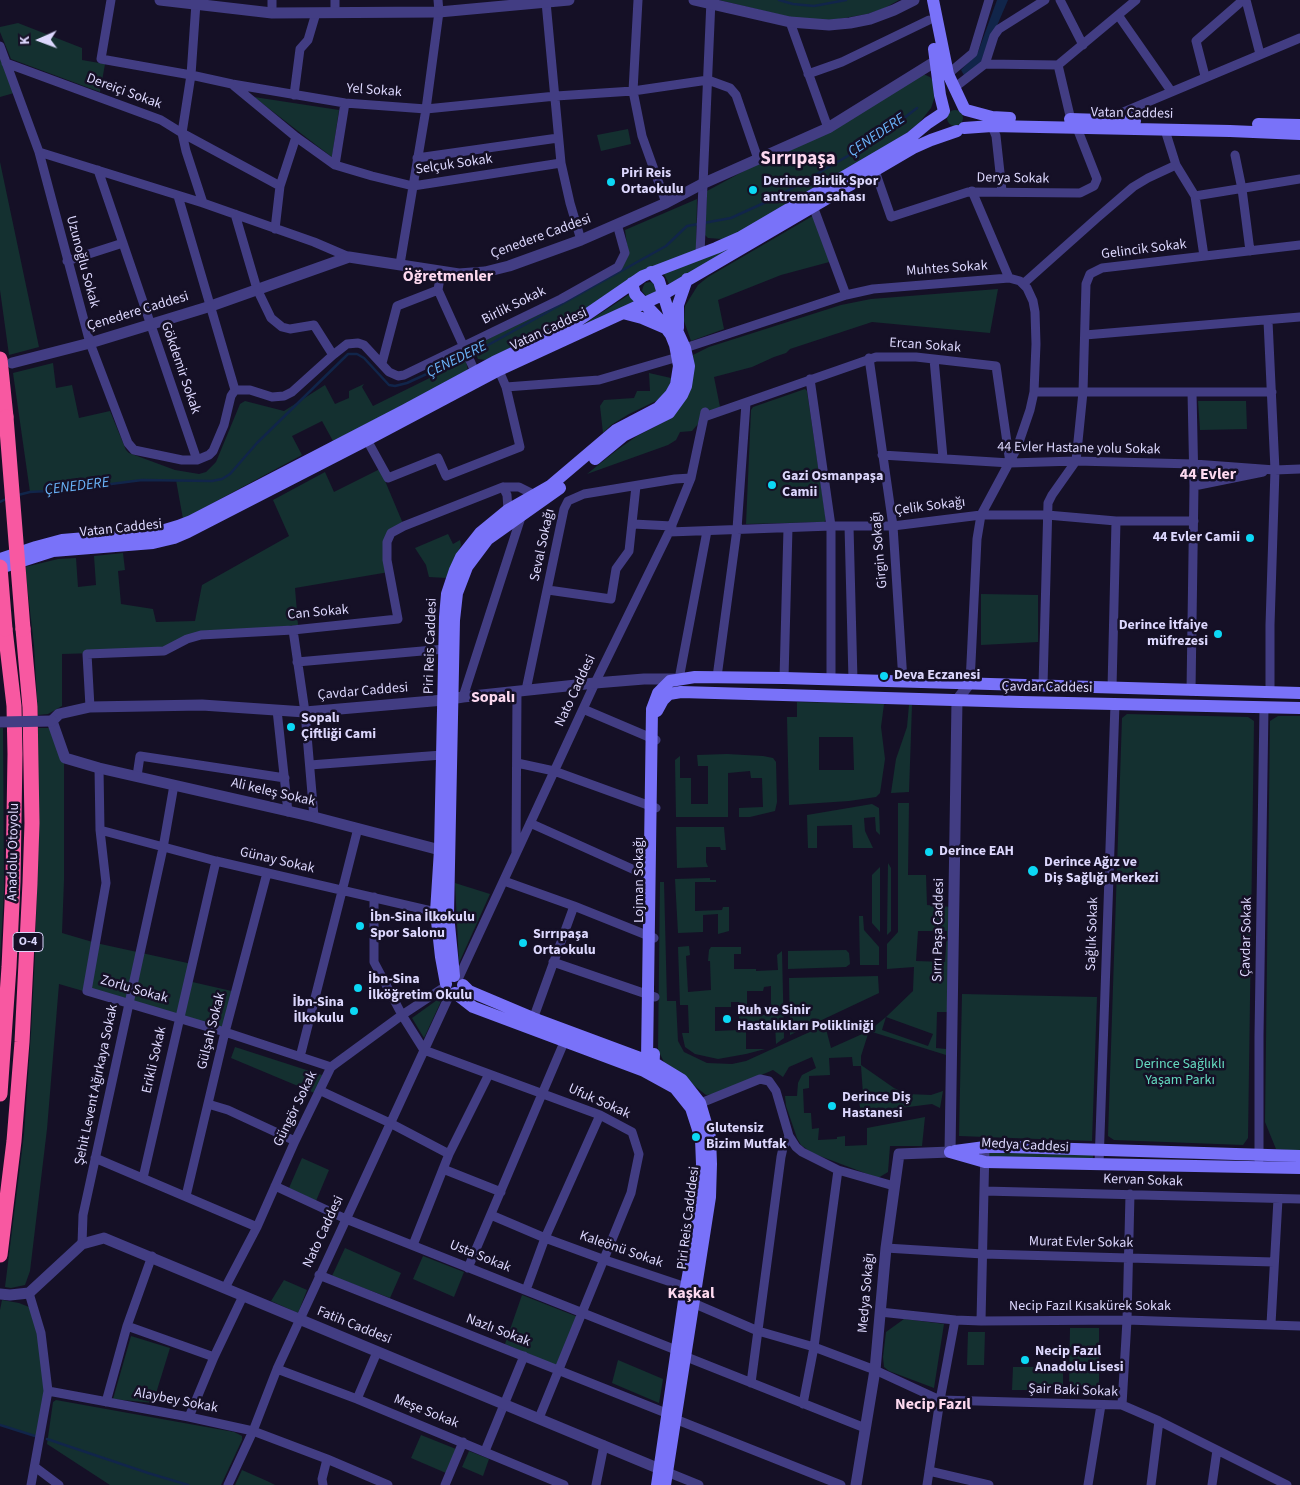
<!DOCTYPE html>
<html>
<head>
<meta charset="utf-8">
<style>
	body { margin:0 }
	#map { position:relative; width:1300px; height:1485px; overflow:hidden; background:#151026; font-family:"Source Sans 3",sans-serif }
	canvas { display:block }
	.north { position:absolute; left:15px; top:15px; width:50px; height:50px; -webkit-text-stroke:4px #151026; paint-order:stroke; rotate:268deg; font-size:14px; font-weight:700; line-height:20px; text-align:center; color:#dcd7fd }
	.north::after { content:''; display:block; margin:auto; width:18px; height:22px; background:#dcd7fd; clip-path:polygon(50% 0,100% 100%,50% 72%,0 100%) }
</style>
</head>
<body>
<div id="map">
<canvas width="1300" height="1485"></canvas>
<div class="north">K</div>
</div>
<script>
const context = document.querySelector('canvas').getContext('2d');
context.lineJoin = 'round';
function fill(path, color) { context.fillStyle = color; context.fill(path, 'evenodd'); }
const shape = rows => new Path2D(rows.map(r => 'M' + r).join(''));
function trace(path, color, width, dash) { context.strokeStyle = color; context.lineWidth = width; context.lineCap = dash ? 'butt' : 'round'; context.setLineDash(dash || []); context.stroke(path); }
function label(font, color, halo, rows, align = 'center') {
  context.font = font + ' "Source Sans 3",sans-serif'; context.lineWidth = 5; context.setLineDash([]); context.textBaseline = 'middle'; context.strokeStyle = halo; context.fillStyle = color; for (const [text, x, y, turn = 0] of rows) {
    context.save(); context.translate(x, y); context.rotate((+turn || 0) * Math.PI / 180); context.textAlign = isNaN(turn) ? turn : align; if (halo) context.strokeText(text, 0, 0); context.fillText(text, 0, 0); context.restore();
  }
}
fill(shape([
	[719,0,899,0,883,9,867,14,822,22,789,17],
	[18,23,82,48,82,60,105,64,100,92,11,59,0,32,0,27],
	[0,56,14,93,0,97],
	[923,74,930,77,936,84,936,93,931,108,919,123,899,139,733,236,722,239,708,238,705,235,707,191],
	[254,97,339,110,332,157,316,145],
	'947 118a8 8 0 1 1 16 0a8 8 0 1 1-16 0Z',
	[628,129,631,144,601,151,597,135],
	[0,162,39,347,9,355,0,290],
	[697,199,696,250,564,323,486,360,478,359,473,347,622,267,628,252,625,230],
	[816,214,833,261,781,275,718,300,724,329,691,341,684,321,685,306,698,285,708,277],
	[745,241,670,286,664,274],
	[650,282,653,283,657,293,646,296,642,291,643,287,645,283],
	[998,289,990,333,872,322,790,349,786,353,774,357,752,367,714,377,721,412,704,417,692,431,680,432,676,440,668,445,587,474,617,450,637,436,666,421,694,367,693,355,709,347,841,305,871,299],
	[630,294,636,305,571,333],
	[466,360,468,372,333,441,322,421,292,436,302,455,183,519,176,480,142,480,65,490,30,492,13,373,53,363,56,388,72,385,79,418,110,411,126,450,129,453,175,470,199,474,206,472,216,462,240,404,245,401,284,411,325,385,335,404,349,398,349,391,364,384,362,387,373,406],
	[649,373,671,378,670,386,660,399,629,414,611,425,603,433,600,406,604,400,634,398,637,391,650,391],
	[805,389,807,391,826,520,824,522,746,524,751,410,753,407],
	[1198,401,1246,401,1247,429,1200,430],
	[380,469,404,526,391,533,389,572,295,588,298,625,201,635,164,651,62,654,62,706,48,714,38,715,34,646,25,567,58,559,76,558,78,587,96,585,94,556,123,553,125,570,118,571,121,604,153,609,156,622,195,621,202,585,289,536,273,500,325,472,334,492],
	[1205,472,1233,474,1233,475,1204,479,1201,476,1201,474],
	[448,534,453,544,460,540,461,545,447,578,429,577,426,565,415,548],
	[981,594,1038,595,1038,642,981,645],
	[797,702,884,704,881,727,885,759,880,793,876,797,849,801,789,805,787,717,797,717],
	[819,737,853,737,854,770,819,770],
	[909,705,912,705,909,792,891,793,896,759,907,727],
	[1127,714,1248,717,1254,721,1248,1138,1243,1145,1114,1140,1108,1136,1122,718],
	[1278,716,1300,716,1300,1151,1276,1149,1265,1122,1270,721],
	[0,728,3,728,4,891,0,961],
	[35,728,49,728,64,763,64,880,62,933,96,943,192,964,188,981,236,992,225,1032,59,984,47,1129,30,1271,25,1285,11,1288,5,1287,24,1134,31,1033,35,956,39,815],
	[727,754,763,756,773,758,776,762,777,802,775,811,750,817,739,817,739,808,763,807,762,778,751,778,750,771,728,773,728,817,676,817,675,760,680,756,680,778,691,778,691,804,708,804,708,766,698,766,697,755],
	[898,803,909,803,908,875,926,875,927,905,952,907,948,1012,937,1012,936,1048,946,1049,946,1055,869,1031,861,1056,861,1065,894,1088,907,1094,931,1095,943,1091,940,1108,932,1104,861,1113,858,1095,863,1094,861,1066,853,1066,852,1057,829,1058,830,1075,809,1076,809,1088,803,1089,804,1113,811,1113,812,1129,819,1128,818,1140,837,1139,837,1137,845,1136,845,1146,867,1145,867,1128,925,1117,922,1146,890,1146,888,1172,878,1178,812,1153,801,1145,797,1138,786,1106,785,1096,797,1096,798,1083,802,1075,816,1068,812,1057,789,1067,783,1077,773,1070,717,1094,706,1095,664,1062,658,1050,660,882,664,882,667,1001,676,1001,678,1041,684,1052,707,1063,732,1064,746,1061,825,1025,831,1048,869,1031,886,1017,913,991,914,967,887,969,887,944,898,932],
	[918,931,947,931,945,962,916,961],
	[886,1017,933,1034,928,1046,882,1030],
	[872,804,879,808,880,835,876,831,875,817,864,818,865,831,873,848,853,848,852,825,817,826,817,848,808,848,807,815],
	[676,827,724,827,726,850,721,850,720,847,706,847,706,862,708,867,677,868],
	[888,863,891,868,891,931,887,935],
	[880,867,880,932,872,923,872,875],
	[710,878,710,880,716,880,716,882,695,882,695,911,722,910,723,907,729,907,729,931,718,934,718,914,703,915,703,932,678,933,675,879],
	[455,883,490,894,459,963],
	[859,916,863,916,864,930,879,947,879,965,860,965],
	[689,946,690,955,686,956,688,992,711,990,710,961,708,961,709,950,711,947,741,947,741,954,734,954,734,969,756,969,756,971,778,970,777,955,782,951,784,1038,776,1044,775,1023,746,1023,746,1049,765,1049,746,1054,718,1059,695,1054,685,1047,682,1033,689,1033,688,1005,680,1005,678,947],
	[771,986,771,1015,747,1015,747,991,763,991,764,987],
	[731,1002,739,1002,739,1030,715,1031,715,1007,731,1007],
	[846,950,849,953,850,964,846,967,788,969,788,951],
	[878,976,879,993,790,1035,789,978],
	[962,994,1097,997,1092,1141,959,1136],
	[444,995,424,1038,412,1018],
	[235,1047,325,1076,317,1094,231,1058],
	[988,1150,1093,1153,1093,1161,988,1159],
	[302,1158,329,1170,316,1201,289,1188],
	[345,1248,401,1273,390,1298,332,1276],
	[423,1256,464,1272,454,1297,413,1279],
	[284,1280,307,1290,298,1313,271,1301],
	[522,1295,578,1317,559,1367,505,1344],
	[2,1300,19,1303,34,1309,48,1391,40,1438,0,1425,0,1310],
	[904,1319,944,1324,934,1388,889,1371,884,1367,883,1357,886,1332],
	[1070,1328,1099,1328,1099,1386,1069,1385],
	[968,1332,985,1332,984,1365,967,1365],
	[131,1336,170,1348,153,1403,113,1399],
	[618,1360,663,1379,659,1403,612,1383],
	[1013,1367,1063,1367,1063,1386,1028,1386,1027,1390,1012,1390],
	[56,1400,234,1432,242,1436,242,1440,221,1485,110,1485,47,1444,53,1402],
	[421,1435,456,1449,446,1473,411,1458],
	[469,1451,489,1459,483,1476,462,1467],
	[242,1470,267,1481,275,1485,235,1485]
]), '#143030');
fill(shape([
	[997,0,1008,0,993,35,984,63,965,77,961,70,978,52]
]), '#11254a');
trace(shape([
	[779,0,793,4,814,6,846,0],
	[18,495,30,492,65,490,142,480,212,481,222,479,230,474,257,443,348,354,357,354,364,358,389,385,395,386,407,383,481,349,666,246,687,226,731,218,777,197,877,139,917,108],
	[0,502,8,498],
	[0,1425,35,1436],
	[47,1439,148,1473,188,1485]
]), '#11254a', 2.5);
trace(shape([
	[111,0,101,59,191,75,232,84,345,103,426,109,556,96,633,91,708,80,730,88,736,95,758,159],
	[335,0,335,13],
	[638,0,633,91,642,136,666,203],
	[1060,0,1083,45],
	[1246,0,1260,54],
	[546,2,561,163,570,203,581,240],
	[196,3,191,75,182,133,186,151,203,203],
	[272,13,272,0],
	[1118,15,1171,91],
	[790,22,828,128],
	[0,46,39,152,90,343,128,443,134,450,182,460,197,460,209,455,213,451,224,425,231,396,235,390,178,196],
	[6,63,161,120,182,133,280,186],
	[985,64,994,36,999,29,1045,0],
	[1058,65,1071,120],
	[808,74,842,62,929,20],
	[948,74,973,53,989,0],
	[1205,76,1196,41,1243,0],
	[233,85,296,137,335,165,372,176,413,186,561,163],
	[954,88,985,64,1058,65,1136,0],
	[294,95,300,49,308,40,316,13],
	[1107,119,1300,38],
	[992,126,996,136,1002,191],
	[1165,130,1176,165,1195,196,1204,256],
	[39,152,203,203,314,242,349,257],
	[1235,155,1242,189,1250,251],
	[417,158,558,138],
	[335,165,345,103],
	[98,170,197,460],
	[875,171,891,217,968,192,1080,193,1094,186,1097,179,1077,128],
	[972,191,1009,278],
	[1195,196,1300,179],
	[813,206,846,295],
	[235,214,257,289,271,318,282,327,290,329,314,325,333,355,347,344,358,343,364,345,389,372,398,376,404,375,561,299,618,267,625,253,617,224],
	[275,229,280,186,296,137],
	[700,254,711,0],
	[67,261,123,243],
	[400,264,426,109,439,12,438,0],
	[441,271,438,290,477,376],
	[1023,284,1097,218,1133,187,1148,178,1176,165],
	[1268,321,1275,470,1270,625,1270,693],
	[1085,335,1300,317],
	[685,348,846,295,873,289,1009,278,1020,281,1027,288,1033,301,1035,312,1036,344,1034,392,1030,410,1017,448,981,515,977,539,970,683],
	[869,358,893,526,903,681],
	[934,359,943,458],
	[382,363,397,306,438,290],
	[810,379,831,526,831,679],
	[506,387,599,380,678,357],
	[235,390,250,390,272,397,284,396,292,392,333,355],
	[1034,392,1272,392],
	[704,417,876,357,916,357,996,366,1010,463],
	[367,440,388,478,438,458,446,476,520,447,506,387,497,366],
	[882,455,1010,463,1076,461,1194,464,1275,470,1300,469],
	[1076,461,1083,392,1086,284,1090,274,1102,268,1300,245],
	[1194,486,1263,472],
	[503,487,507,495,508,510],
	[633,524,672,526],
	[849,526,853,680],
	[669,532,831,526,893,526,981,515,1047,515,1116,521,1194,521],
	[548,590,611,599,616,569,629,551,636,486],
	[293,630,305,712,314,817],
	[297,662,445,649],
	[717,677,737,529,746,403],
	[784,678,788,528],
	[679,679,707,531],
	[1043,685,1048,503,1052,495,1076,461],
	[1112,688,1116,521],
	[526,690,564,509,568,501,584,494,675,479,691,478],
	[1191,691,1194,486,1192,392],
	[463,697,522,514],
	[90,707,87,654,164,651,187,639,201,635,293,630,398,619,387,560,387,542,391,533,404,526,503,487,519,487,535,495],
	[583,709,656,740],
	[277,710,288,812],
	[517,763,554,771,656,808],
	[310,765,442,755],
	[99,768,100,830,106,883,87,991,225,1032,331,1067],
	[137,776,140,756,285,778],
	[530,823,650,877],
	[100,830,216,861,440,913],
	[516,853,517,691],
	[504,881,574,906,654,938],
	[374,897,374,962,402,1015,424,1050,600,1115,632,1132,639,1154,631,1193,539,1418],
	[553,962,655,997],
	[459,977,595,683,669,532,691,478,705,412],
	[532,1022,574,906],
	[300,1057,358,828],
	[321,1091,390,1123,449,1154],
	[208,1104,228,1110,295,1141],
	[696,1105,760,1079,769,1081,776,1091,789,1136,796,1147,802,1152,838,1170,894,1186],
	[95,1158,257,1227],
	[1259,1160,1259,1036,1264,707],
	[1099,1164,1115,704],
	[443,1169,501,1192],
	[143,1178,216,861],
	[275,1186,346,1219,676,1350],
	[984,1191,1300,1199],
	[186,1196,225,1032,267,873],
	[491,1215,545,1238,605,1260,686,1287,693,1303,758,1331,814,1347,875,1370,940,1400,1122,1405,1159,1421,1287,1485],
	[82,1244,83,1215,140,953,163,848,174,785],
	[413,1245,449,1154,489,1074],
	[886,1248,983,1254,1274,1262],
	[468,1268,565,1040],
	[319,1275,666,1413],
	[225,1288,257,1227,295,1141,331,1067,402,1015,446,986],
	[526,1290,545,1238,600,1115],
	[29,1293,41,1333,48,1391,189,1417,253,1431,327,1459,388,1485],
	[880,1312,955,1320,981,1321,1127,1320,1300,1326],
	[981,1321,985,1147],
	[1271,1324,1278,1199],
	[127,1326,214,1357],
	[684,1356,865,1428],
	[277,1369,357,1399,564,1485],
	[751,1383,781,1157,783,1148,789,1136],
	[357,1399,377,1352],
	[106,1402,127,1326,152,1256],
	[803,1404,814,1347,838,1170],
	[1122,1405,1127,1320,1130,1194],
	[189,1417,214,1357,243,1296],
	[675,1419,841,1485],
	[485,1451,524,1356],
	[35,1467,59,1485],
	[929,1471,989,1485],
	[667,1472,699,1485],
	[31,1485,48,1391],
	[228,1485,253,1431,277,1369,451,992],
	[323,1485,322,1479,327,1459],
	[445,1485,463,1442],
	[596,1485,604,1445],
	[927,1485,940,1400,955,1320],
	[1088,1485,1101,1405],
	[1151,1485,1159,1421],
	[1212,1485,1217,1450]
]), '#423d83', 9);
trace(shape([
	[160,0,272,13,439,12,569,0],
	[694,0,790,22,829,25,850,23,870,19,894,10,914,0],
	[12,363,90,343,211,306,349,257,459,274,485,272,509,266,581,240,666,203,702,184,828,128,936,61,943,59],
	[440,850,314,817,99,768,65,758,52,721,59,714,90,707,202,705,305,712,444,700,463,697,595,683,644,679,677,679],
	[0,1294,10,1295,29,1293,82,1244,104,1238,667,1472],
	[856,1485,875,1370,886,1248,899,1154,950,1152,957,700,970,683]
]), '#423d83', 11);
trace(shape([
	[933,0,948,74,964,108],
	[934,49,940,95,944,111],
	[966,110,992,117,1010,118],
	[1070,119,1135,121],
	[1258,124,1300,125],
	[964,128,992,126,1230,131,1300,134],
	[623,313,642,318,663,327],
	[678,328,678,305,687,279],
	[595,459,623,436,669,413,682,395,686,386,689,366,685,348,669,313,659,281,651,272],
	[0,559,36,547,62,540,158,532,178,526,191,521,405,410,494,362,553,334,576,322,643,276,716,248,741,237,910,138,928,123,943,113],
	[0,568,53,551,153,543,174,538,188,532,367,440,499,370,662,295,913,148,931,140,957,131],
	[657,711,663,700,669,694,681,692,1021,702,1300,708],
	[454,976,448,914,454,620,457,593,467,567,488,539,560,488],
	[446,984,441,957,436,912,440,850,445,617,447,594,455,570,461,557,480,533,508,510,550,486,616,430,658,408,671,394,676,385,679,366,675,345,671,335,660,320,635,294,632,283],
	[463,985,469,991,533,1018,654,1063,682,1080,700,1103,710,1137,711,1164,710,1197,665,1485],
	[455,993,473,1007,644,1071,675,1088,691,1108,701,1139,702,1164,700,1195,696,1231,686,1287,657,1485],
	[644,1071,647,1059,652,709,658,693,670,681,695,677,784,678,1300,693],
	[653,1075,654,1054],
	[955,1151,985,1147,1010,1147,1300,1156],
	[950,1152,985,1162,1300,1168]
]), '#7972f9', 12);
trace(shape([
	[0,359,6,417],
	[0,1094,9,967,13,882,15,754,14,706,5,629],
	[0,1255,14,1141,22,1042,30,883,32,823,30,707,23,629]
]), '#f858a1', 15);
trace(shape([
	[0,722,52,721]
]), '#423d83', 11);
trace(shape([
	[6,417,23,629],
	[0,567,5,629]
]), '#f858a1', 15);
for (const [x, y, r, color] of [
	[611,182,5,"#0cd8f5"],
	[753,190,5,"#0cd8f5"],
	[772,485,5,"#0cd8f5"],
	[1250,538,5,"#0cd8f5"],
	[1218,634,5,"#0cd8f5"],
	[884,676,5,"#0cd8f5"],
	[291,727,5,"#0cd8f5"],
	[929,852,5,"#0cd8f5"],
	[1033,871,6,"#0cd8f5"],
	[360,926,5,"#0cd8f5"],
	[523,943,5,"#0cd8f5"],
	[358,988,5,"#0cd8f5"],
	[354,1011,5,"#0cd8f5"],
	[727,1019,5,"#0cd8f5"],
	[832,1106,5,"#0cd8f5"],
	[696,1137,5,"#0cd8f5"],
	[1025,1360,5,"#0cd8f5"]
]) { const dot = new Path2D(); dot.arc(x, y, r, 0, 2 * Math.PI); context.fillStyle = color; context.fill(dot); trace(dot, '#151026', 2); }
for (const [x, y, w] of [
	[28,942,30]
]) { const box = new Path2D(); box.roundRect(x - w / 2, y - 9.5, w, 19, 4); context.fillStyle = '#151026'; context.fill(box); trace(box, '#dcd7fd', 1); }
label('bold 12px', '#dcd7fd', null, [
	["O-4",28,942]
]);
label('14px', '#dcd7fd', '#151026', [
	["Yel Sokak",374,91,4],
	["Dereiçi Sokak",124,92,20],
	["Vatan Caddesi",1132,114,1],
	["Selçuk Sokak",454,165,-8],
	["Derya Sokak",1013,179,1],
	["Çenedere Caddesi",541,237,-20],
	["Gelincik Sokak",1144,250,-7],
	["Uzunoğlu Sokak",82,262,75],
	["Muhtes Sokak",947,269,-4],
	["Birlik Sokak",514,306,-26],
	["Çenedere Caddesi",138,312,-17],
	["Vatan Caddesi",549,330,-25],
	["Ercan Sokak",925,346,4],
	["Gökdemir Sokak",180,368,71],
	["44 Evler Hastane yolu Sokak",1079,449,1],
	["Çelik Sokağı",930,507,-7],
	["Vatan Caddesi",121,529,-6],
	["Seval Sokağı",543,545,-78],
	["Girgin Sokağı",880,550,-95],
	["Can Sokak",318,613,-5],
	["Piri Reis Caddesi",431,646,-88],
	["Çavdar Caddesi",1047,688,1],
	["Nato Caddesi",576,691,-65],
	["Çavdar Caddesi",363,692,-5],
	["Ali keleş Sokak",273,793,13],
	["Anadolu Otoyolu",14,852,-89],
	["Günay Sokak",277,861,13],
	["Lojman Sokağı",640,880,-90],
	["Sırrı Paşa Caddesi",939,930,-89],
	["Sağlık Sokak",1093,934,-88],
	["Çavdar Sokak",1247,937,-89],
	["Zorlu Sokak",134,990,16],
	["Gülşah Sokak",212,1031,-76],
	["Erikli Sokak",155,1060,-77],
	["Şehit Levent Ağırkaya Sokak",97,1085,-78],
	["Ufuk Sokak",599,1102,24],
	["Güngör Sokak",296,1109,-64],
	["Medya Caddesi",1025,1146,3],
	["Kervan Sokak",1143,1181,2],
	["Piri Reis Cadddesi",689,1218,-83],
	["Nato Caddesi",324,1232,-65],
	["Murat Evler Sokak",1081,1243,1],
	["Kaleönü Sokak",621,1250,19],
	["Usta Sokak",480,1257,22],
	["Medya Sokağı",867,1293,-85],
	["Necip Fazıl Kısakürek Sokak",1090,1307],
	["Fatih Caddesi",354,1326,22],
	["Nazlı Sokak",498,1331,21],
	["Şair Baki Sokak",1073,1391,2],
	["Alaybey Sokak",176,1401,11],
	["Meşe Sokak",426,1412,22]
]);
label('bold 14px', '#dcd7fd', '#151026', [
	["Piri Reis",621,174],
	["Ortaokulu",621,190],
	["Derince Birlik Spor",763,182],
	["antreman sahası",763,198],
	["Gazi Osmanpaşa",782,477],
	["Camii",782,493],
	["44 Evler Camii",1240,538,"right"],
	["Derince İtfaiye",1208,626,"right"],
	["müfrezesi",1208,642,"right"],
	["Deva Eczanesi",894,676],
	["Sopalı",301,719],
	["Çiftliği Cami",301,735],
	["Derince EAH",939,852],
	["Derince Ağız ve",1044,863],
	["Diş Sağlığı Merkezi",1044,879],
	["İbn-Sina İlkokulu",370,918],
	["Spor Salonu",370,934],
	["Sırrıpaşa",533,935],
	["Ortaokulu",533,951],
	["İbn-Sina",368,980],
	["İlköğretim Okulu",368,996],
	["İbn-Sina",344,1003,"right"],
	["İlkokulu",344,1019,"right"],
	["Ruh ve Sinir",737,1011],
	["Hastalıkları Polikliniği",737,1027],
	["Derince Diş",842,1098],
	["Hastanesi",842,1114],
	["Glutensiz",706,1129],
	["Bizim Mutfak",706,1145],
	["Necip Fazıl",1035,1352],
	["Anadolu Lisesi",1035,1368]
], 'left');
label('14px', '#65dbc0', '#151026', [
	["Derince Sağlıklı",1180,1065],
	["Yaşam Parkı",1180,1081]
]);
label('italic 15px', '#6ab3f9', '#151026', [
	["ÇENEDERE",877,136,-34],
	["ÇENEDERE",457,360,-26],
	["ÇENEDERE",77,487,-7]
]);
label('bold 16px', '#fdd9ef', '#151026', [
	["Öğretmenler",448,277],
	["44 Evler",1208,475],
	["Sopalı",493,698],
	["Kaşkal",691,1294],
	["Necip Fazıl",933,1405]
]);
label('bold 19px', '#fdd9ef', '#151026', [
	["Sırrıpaşa",798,160]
]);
</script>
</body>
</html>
